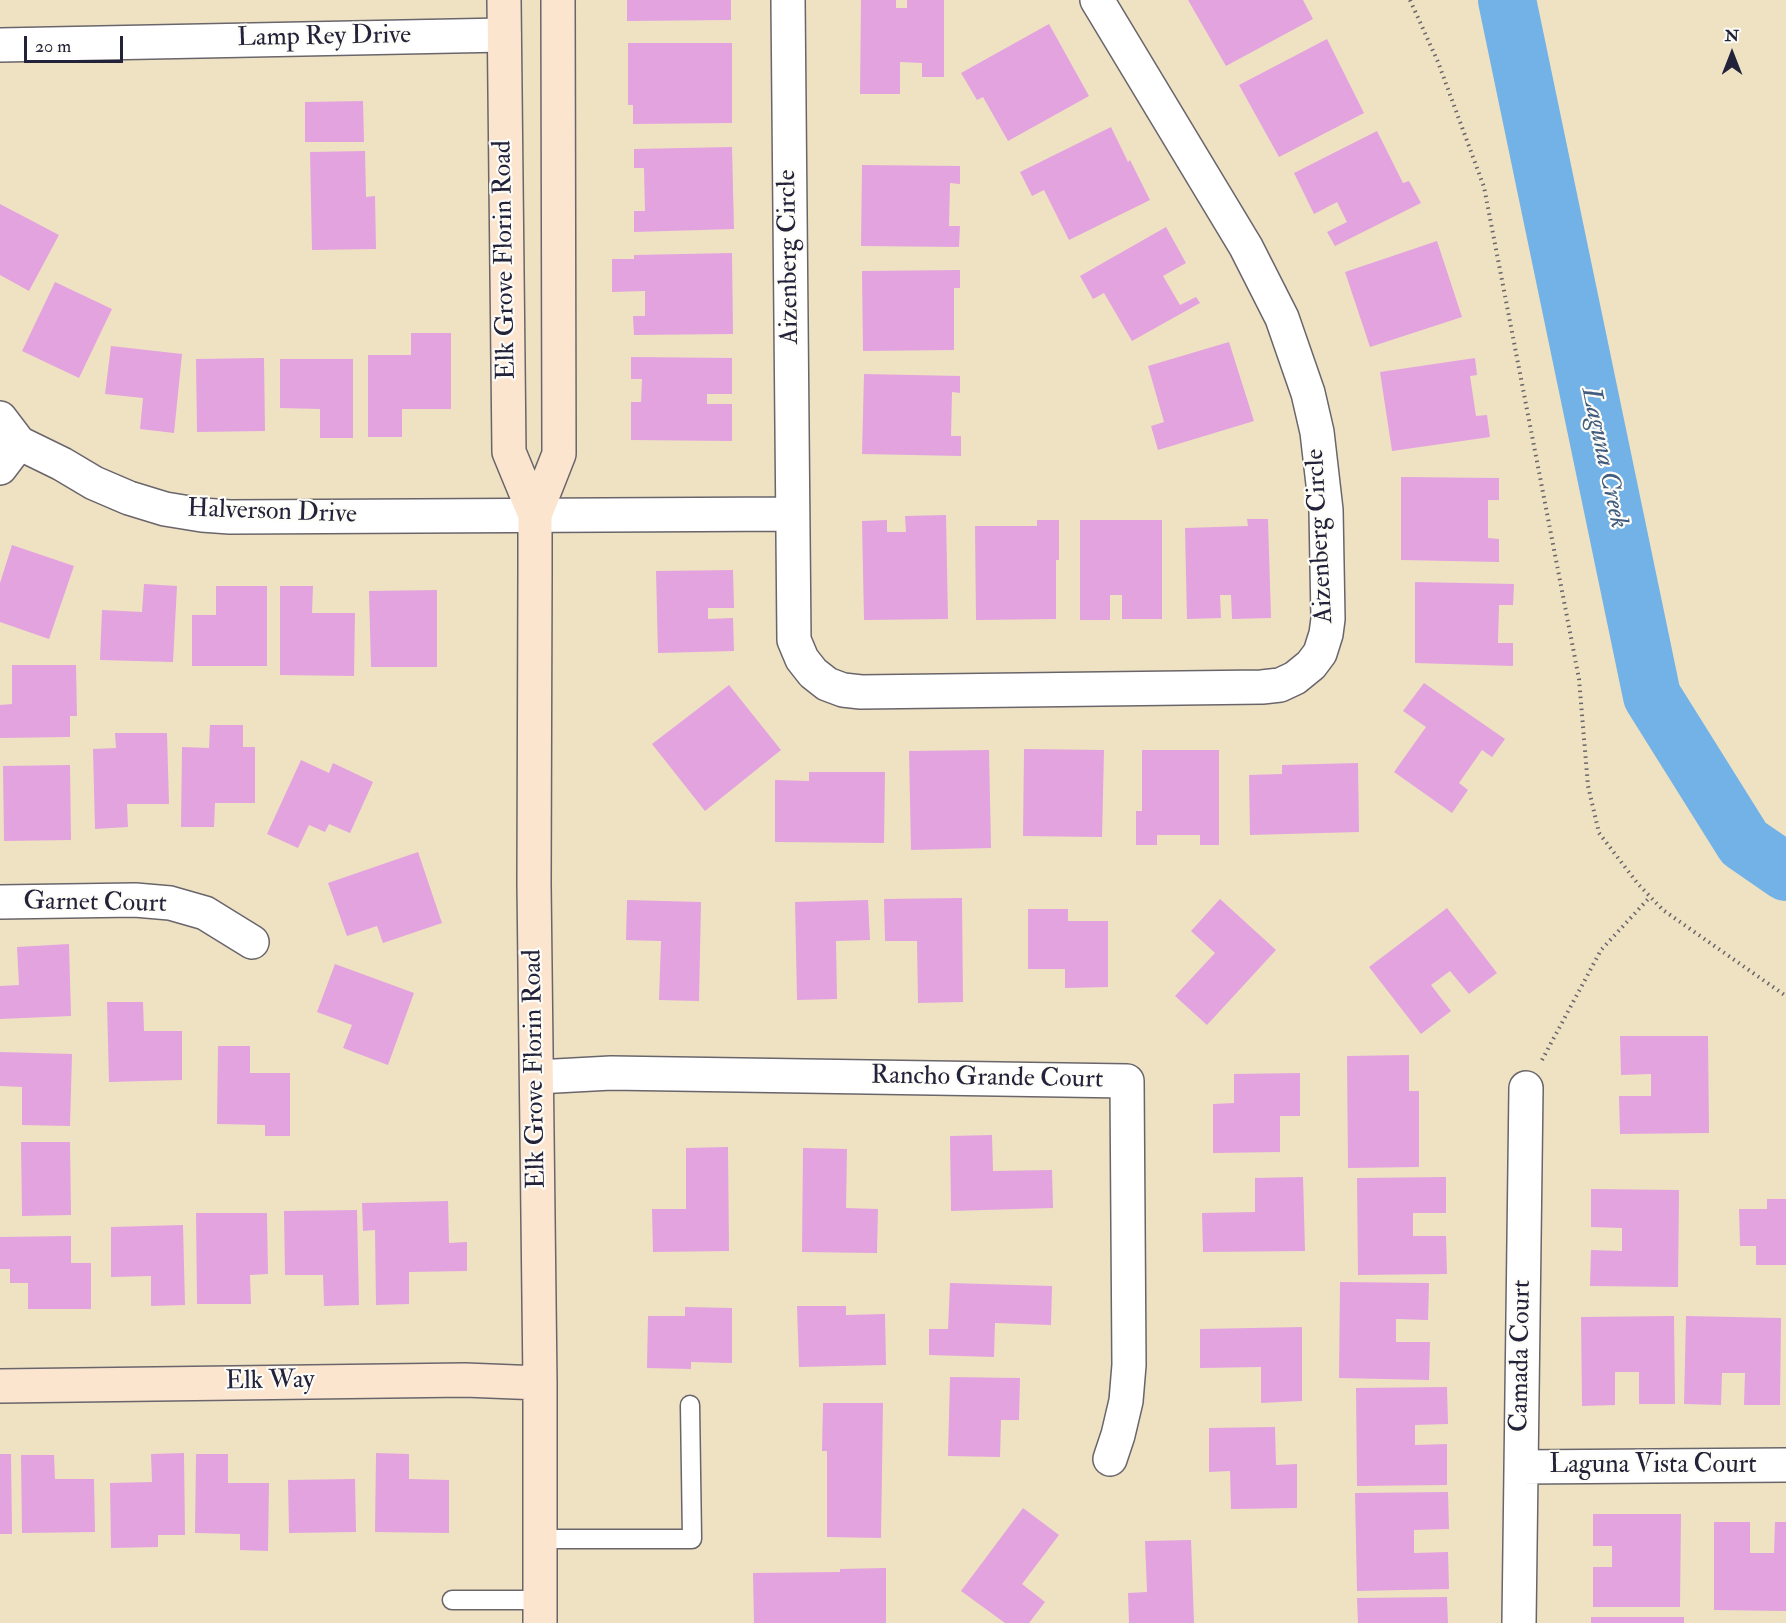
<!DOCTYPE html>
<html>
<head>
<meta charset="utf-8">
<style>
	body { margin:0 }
	#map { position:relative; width:1786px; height:1623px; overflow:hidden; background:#eee2c3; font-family:"IM FELL Double Pica",serif }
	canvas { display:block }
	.north { position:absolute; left:1702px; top:24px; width:60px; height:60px; -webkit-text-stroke:4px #fdfcf7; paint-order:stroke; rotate:0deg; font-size:16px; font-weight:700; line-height:24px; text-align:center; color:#22223b }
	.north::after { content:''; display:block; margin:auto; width:21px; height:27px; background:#22223b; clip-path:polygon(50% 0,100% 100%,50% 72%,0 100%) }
	.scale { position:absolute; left:24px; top:36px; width:99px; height:27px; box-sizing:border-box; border:3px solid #22223b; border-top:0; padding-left:8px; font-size:18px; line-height:21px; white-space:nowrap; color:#22223b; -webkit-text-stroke:4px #fdfcf7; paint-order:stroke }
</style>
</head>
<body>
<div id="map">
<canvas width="1786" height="1623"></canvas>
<div class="north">N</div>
<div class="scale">20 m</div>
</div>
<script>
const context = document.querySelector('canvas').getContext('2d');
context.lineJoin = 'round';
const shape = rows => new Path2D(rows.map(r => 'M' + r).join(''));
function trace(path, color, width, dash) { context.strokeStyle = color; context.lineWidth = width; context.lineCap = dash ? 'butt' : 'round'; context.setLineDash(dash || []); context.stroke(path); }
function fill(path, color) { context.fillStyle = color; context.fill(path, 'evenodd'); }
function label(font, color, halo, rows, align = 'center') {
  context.font = font + ' "IM FELL Double Pica",serif'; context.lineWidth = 4.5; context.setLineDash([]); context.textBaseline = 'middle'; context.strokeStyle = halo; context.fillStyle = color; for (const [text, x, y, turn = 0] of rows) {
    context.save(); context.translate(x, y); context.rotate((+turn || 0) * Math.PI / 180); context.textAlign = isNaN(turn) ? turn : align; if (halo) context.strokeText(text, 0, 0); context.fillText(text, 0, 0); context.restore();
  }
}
trace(shape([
	[1507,0,1652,696,1744,843,1786,872]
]), '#73b2e6', 58);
fill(shape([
	[627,0,731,0,731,20,627,21],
	[861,0,896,0,896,8,907,8,907,0,944,0,944,77,922,77,922,63,900,62,900,94,860,94],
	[1188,0,1303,0,1313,19,1226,66],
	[1049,24,1089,96,1008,141,983,97,977,100,961,73],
	[1327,39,1364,113,1279,157,1239,85],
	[628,43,732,43,732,123,633,124,633,105,628,105],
	[363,101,364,142,305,142,305,102],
	[1111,127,1128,162,1130,160,1150,200,1069,240,1044,190,1032,196,1020,172],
	[1377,131,1403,183,1409,181,1421,203,1335,246,1327,232,1347,222,1337,202,1314,214,1294,173],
	[732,147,734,229,634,232,634,211,645,211,644,168,634,168,634,149],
	[365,151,366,197,375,196,376,249,312,250,310,152],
	[862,165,960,166,960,184,950,183,949,226,960,226,959,247,861,246],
	[0,204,59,235,29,291,0,275],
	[1166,227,1186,263,1163,276,1180,305,1196,297,1200,303,1132,341,1104,293,1093,299,1080,276],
	[1437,241,1462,317,1370,347,1345,272],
	[732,253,733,334,634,335,633,316,645,316,645,291,612,292,612,259,634,259,634,255],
	[960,270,960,288,954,288,954,350,863,351,862,271],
	[55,282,112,309,79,378,22,351],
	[411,333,451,333,451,409,402,409,402,437,368,437,368,355,411,355],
	[1229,342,1254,421,1158,450,1151,426,1164,422,1148,366],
	[111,346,182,354,174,433,140,429,143,398,105,394],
	[631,357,732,358,732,394,707,394,707,404,732,404,732,441,631,440,631,402,641,402,642,379,631,379],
	[264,358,265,431,197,432,196,359],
	[1475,358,1477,375,1470,376,1476,416,1487,415,1490,437,1392,451,1380,372],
	[280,359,353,359,353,438,320,438,320,409,280,408],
	[864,374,960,376,960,393,952,392,951,436,961,436,961,456,862,454],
	[1401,477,1499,478,1499,500,1488,500,1488,538,1499,539,1499,562,1401,560],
	[946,515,948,619,864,620,862,521,887,520,887,532,906,532,905,516],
	[1247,519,1268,519,1271,618,1232,619,1231,595,1220,595,1221,618,1187,619,1185,528,1248,526],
	[1037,520,1059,520,1059,560,1056,560,1056,619,976,620,975,526,1037,526],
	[1080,520,1162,520,1162,619,1122,619,1122,595,1110,595,1110,620,1080,620],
	[12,545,74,566,49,639,0,622,0,583],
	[733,570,734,608,708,608,708,619,733,618,734,651,658,653,656,571],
	[1415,582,1514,584,1513,605,1499,605,1498,643,1513,643,1513,666,1415,663],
	[144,584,177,586,173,662,100,660,102,610,142,612],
	[216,586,267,586,267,666,192,666,192,615,216,615],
	[280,586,313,586,312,613,355,613,354,676,280,675],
	[437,590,437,667,371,667,369,591],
	[12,665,76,665,77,716,70,716,70,737,0,738,0,705,12,704],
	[1424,683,1505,739,1492,757,1482,750,1459,783,1468,790,1452,813,1394,772,1426,727,1403,711],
	[729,685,781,750,705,811,652,744],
	[210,725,243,725,243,747,255,747,255,803,215,803,214,827,181,827,182,747,209,748],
	[115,733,167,733,169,804,127,804,128,827,95,829,93,749,116,748],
	[1024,749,1104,750,1102,837,1023,836],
	[989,750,991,848,911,850,909,751],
	[1142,750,1219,750,1219,845,1200,845,1200,835,1157,835,1157,845,1136,845,1136,811,1142,811],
	[301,760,329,773,333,763,373,782,350,833,329,824,325,832,309,825,298,848,267,834],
	[1358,763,1359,832,1250,835,1249,775,1282,774,1282,765],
	[70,765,71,840,4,841,3,766],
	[809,772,885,772,884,843,775,842,775,780,809,781],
	[418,852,442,923,383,943,377,926,347,936,328,883],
	[962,898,963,1002,918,1003,917,941,885,941,884,899],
	[1220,899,1276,950,1207,1025,1175,996,1215,953,1191,931],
	[627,900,701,902,699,1001,659,1000,661,941,626,940],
	[868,900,870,940,836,941,837,999,797,1000,795,902],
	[1447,908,1497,973,1469,994,1450,971,1431,985,1451,1011,1421,1034,1369,967],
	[1028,909,1068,909,1068,921,1108,921,1108,987,1065,988,1065,969,1028,969],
	[69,944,71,1016,0,1019,0,986,19,985,17,947],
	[335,964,414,993,388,1065,343,1048,352,1025,317,1012],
	[107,1002,143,1002,144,1031,182,1031,182,1080,109,1082],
	[1620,1036,1708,1036,1709,1133,1620,1134,1619,1096,1651,1096,1651,1074,1621,1075],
	[218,1046,250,1046,250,1073,290,1073,290,1136,265,1136,265,1125,217,1124],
	[0,1052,72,1054,70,1126,22,1125,22,1087,0,1086],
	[1409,1055,1409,1091,1419,1091,1419,1167,1348,1168,1347,1056],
	[1300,1073,1300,1116,1280,1116,1280,1152,1213,1153,1213,1104,1234,1103,1234,1074],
	[992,1135,993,1171,1052,1170,1053,1208,951,1211,950,1136],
	[21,1142,70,1142,71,1215,22,1216],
	[728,1147,729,1251,653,1252,652,1209,686,1209,686,1148],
	[803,1148,847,1149,846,1208,878,1209,877,1253,802,1252],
	[1303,1177,1305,1251,1203,1252,1202,1213,1255,1212,1255,1178],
	[1446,1177,1446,1213,1413,1213,1413,1236,1446,1236,1447,1274,1358,1275,1357,1178],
	[1591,1189,1679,1190,1678,1287,1590,1286,1591,1250,1622,1251,1622,1228,1591,1227],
	[1767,1199,1786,1199,1786,1265,1756,1265,1756,1246,1740,1246,1739,1209,1767,1209],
	[448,1201,449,1243,467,1242,467,1271,409,1272,409,1304,376,1305,375,1230,363,1231,362,1203],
	[357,1210,359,1305,324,1306,323,1275,285,1275,284,1211],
	[196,1213,267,1213,268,1274,250,1275,251,1304,197,1304],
	[183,1225,185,1305,151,1306,151,1276,111,1277,111,1227],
	[71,1236,71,1263,91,1263,91,1309,28,1309,28,1283,10,1283,10,1269,0,1269,0,1237],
	[1340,1282,1429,1283,1428,1320,1396,1319,1396,1342,1430,1342,1429,1380,1339,1378],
	[950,1283,1052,1286,1051,1325,995,1323,994,1357,929,1355,929,1329,948,1329],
	[797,1306,846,1306,846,1315,885,1314,886,1365,799,1367],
	[685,1307,732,1308,732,1363,691,1362,691,1369,647,1368,648,1316,685,1316],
	[1674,1316,1675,1404,1639,1404,1639,1372,1615,1372,1615,1405,1582,1406,1581,1317],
	[1686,1316,1781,1318,1780,1405,1744,1405,1745,1373,1722,1373,1721,1405,1684,1404],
	[1302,1327,1302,1401,1261,1403,1261,1367,1200,1368,1200,1329],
	[950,1377,1020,1378,1019,1420,1001,1420,1000,1457,948,1456],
	[1447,1387,1448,1424,1415,1425,1415,1445,1447,1444,1447,1485,1357,1486,1356,1388],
	[823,1403,883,1403,881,1538,827,1537,827,1451,822,1451],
	[1275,1427,1276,1465,1297,1464,1297,1508,1231,1509,1230,1471,1209,1472,1209,1428],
	[184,1453,185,1535,158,1535,158,1547,111,1548,110,1483,152,1482,151,1454],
	[376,1453,409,1454,409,1479,449,1480,449,1533,375,1532],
	[0,1454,11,1454,12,1534,0,1534],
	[196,1454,228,1454,228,1483,269,1483,268,1551,240,1550,240,1534,195,1533],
	[21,1455,54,1455,55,1479,94,1479,95,1532,22,1533],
	[355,1479,356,1532,289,1533,288,1480],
	[1448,1492,1449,1529,1414,1530,1414,1553,1448,1552,1449,1589,1357,1591,1355,1493],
	[1023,1508,1059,1535,1022,1584,1045,1602,1029,1623,1005,1623,961,1591],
	[1593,1514,1681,1514,1680,1607,1593,1607,1593,1567,1612,1567,1612,1546,1593,1546],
	[1714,1522,1750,1522,1750,1553,1774,1553,1775,1522,1786,1522,1786,1611,1714,1610],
	[1191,1540,1194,1623,1129,1623,1128,1593,1147,1592,1145,1541],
	[886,1568,886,1623,754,1623,753,1573,840,1572,840,1569],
	[1447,1597,1448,1623,1358,1623,1357,1598],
	[1591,1617,1684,1617,1684,1623,1591,1623]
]), '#e3a3df');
const lane = shape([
	[540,1539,692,1539,690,1405],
	[452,1600,540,1600]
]);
const street = shape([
	[788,0,794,640,802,659,813,673,827,684,843,690,861,692,1262,687,1280,685,1295,678,1311,665,1320,653,1326,634,1328,619,1326,510,1317,432,1308,393,1282,318,1246,247,1097,0],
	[0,45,504,35],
	[0,418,19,443,62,464,94,483,129,498,165,509,202,515,230,517,792,514],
	[0,468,19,443],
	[0,902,135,900,170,903,205,913,252,942],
	[537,1077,611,1073,1127,1081,1129,1365,1126,1401,1118,1435,1110,1459],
	[1521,1467,1786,1465],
	[1519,1623,1526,1088]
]);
const secondary = shape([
	[504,0,509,452,535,515],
	[0,1386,465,1380,540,1383],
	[540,1623,540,1383,534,884,535,571,535,515,559,454,558,0]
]);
trace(lane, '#69656b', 21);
trace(street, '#69656b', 36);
trace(secondary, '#69656b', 36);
trace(shape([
	[1410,0,1438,62,1484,187,1579,679,1588,786,1599,833,1638,884,1663,910,1786,996],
	[1542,1060,1601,950,1650,897]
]), '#69656b', 4, [1.5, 4.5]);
trace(lane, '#fff', 18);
trace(street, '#fff', 33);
trace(secondary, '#fce5cf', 33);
label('26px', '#22223b', '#fdfcf7', [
	["Lamp Rey Drive",324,38,-1],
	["Aizenberg Circle",790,257,-91],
	["Elk Grove Florin Road",506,260,-91],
	["Halverson Drive",272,513,2],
	["Aizenberg Circle",1321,536,-93],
	["Garnet Court",95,904,1],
	["Elk Grove Florin Road",536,1069,-91],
	["Rancho Grande Court",987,1079,1],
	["Camada Court",1522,1356,-89],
	["Elk Way",270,1382,-1],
	["Laguna Vista Court",1653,1466]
]);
label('italic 27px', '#425c7f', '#fdfcf7', [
	["Laguna Creek",1603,458,78]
]);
</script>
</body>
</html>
